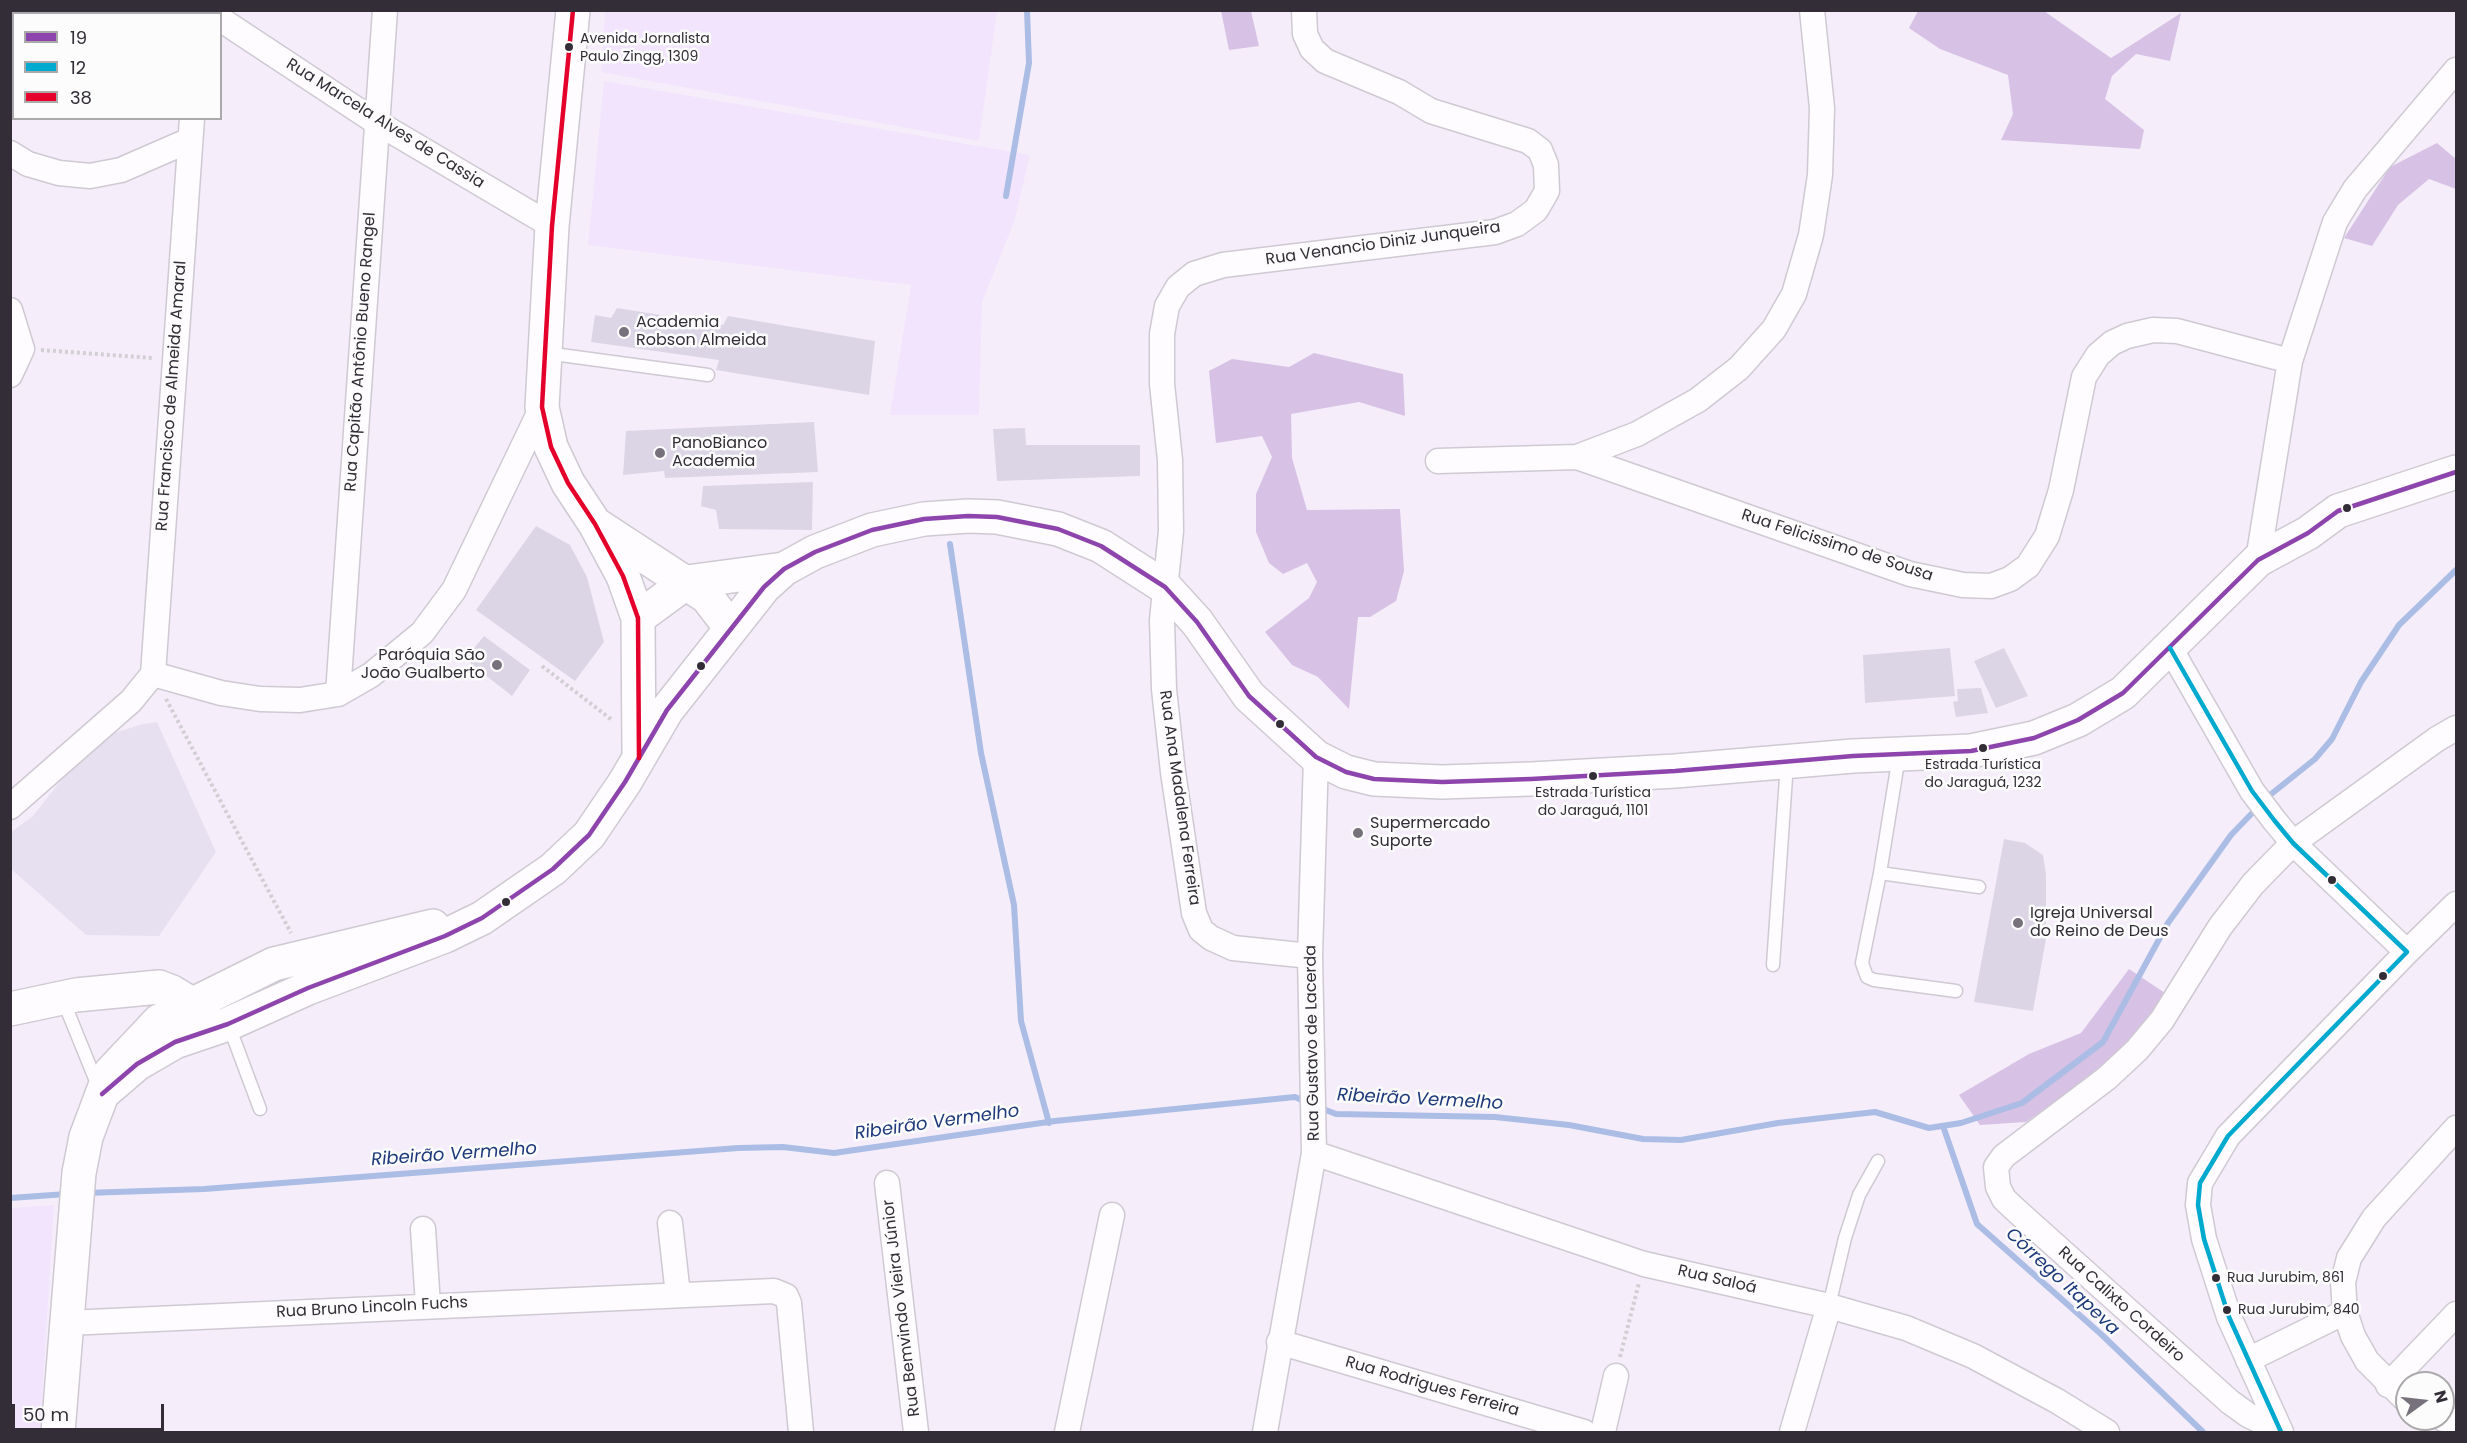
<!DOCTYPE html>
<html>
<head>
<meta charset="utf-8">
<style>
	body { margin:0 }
	#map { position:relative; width:2467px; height:1443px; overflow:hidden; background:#f5eefa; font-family:Poppins,sans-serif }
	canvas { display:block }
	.frame { position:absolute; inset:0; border:12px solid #332d37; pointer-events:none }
	.legend { position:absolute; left:12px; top:12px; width:210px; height:108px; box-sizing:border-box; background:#fcfcfc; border:2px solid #aca9ad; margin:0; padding:8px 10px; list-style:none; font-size:18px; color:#332d37 }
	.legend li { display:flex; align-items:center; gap:12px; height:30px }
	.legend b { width:30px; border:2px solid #aca9ad }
	.north { position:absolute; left:2395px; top:1371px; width:60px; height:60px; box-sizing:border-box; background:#fcfcfc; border:2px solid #aca9ad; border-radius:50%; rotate:75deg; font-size:16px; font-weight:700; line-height:24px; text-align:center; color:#332d37 }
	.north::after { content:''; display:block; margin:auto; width:21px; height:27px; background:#77717b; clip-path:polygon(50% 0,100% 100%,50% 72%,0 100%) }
	.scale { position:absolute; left:12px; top:1404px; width:152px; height:27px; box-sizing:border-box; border:3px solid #332d37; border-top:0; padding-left:8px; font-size:18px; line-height:21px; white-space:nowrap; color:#332d37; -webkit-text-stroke:4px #fcfcfc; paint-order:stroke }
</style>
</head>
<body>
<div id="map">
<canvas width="2467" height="1443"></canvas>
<div class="frame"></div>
<ul class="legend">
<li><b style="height:8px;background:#8e44ad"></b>19</li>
<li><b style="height:8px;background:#00a9ce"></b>12</li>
<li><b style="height:8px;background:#e4002b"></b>38</li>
</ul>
<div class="north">N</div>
<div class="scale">50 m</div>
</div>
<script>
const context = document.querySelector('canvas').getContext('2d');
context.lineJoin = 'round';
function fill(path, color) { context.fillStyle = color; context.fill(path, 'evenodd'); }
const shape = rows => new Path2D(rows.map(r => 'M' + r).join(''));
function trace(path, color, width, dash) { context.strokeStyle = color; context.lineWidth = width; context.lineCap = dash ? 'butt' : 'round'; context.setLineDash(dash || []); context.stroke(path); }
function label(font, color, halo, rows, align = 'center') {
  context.font = font + ' Poppins,sans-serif'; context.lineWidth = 5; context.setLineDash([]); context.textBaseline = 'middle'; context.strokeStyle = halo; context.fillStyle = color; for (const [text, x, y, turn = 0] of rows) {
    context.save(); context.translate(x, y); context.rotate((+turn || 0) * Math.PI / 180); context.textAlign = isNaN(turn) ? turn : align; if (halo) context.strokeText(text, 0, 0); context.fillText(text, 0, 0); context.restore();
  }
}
fill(shape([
	[605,11,997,11,979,141,601,72],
	[604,81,1030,155,1014,222,982,302,979,415,890,415,911,285,588,245],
	[54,1205,40,1432,11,1432,11,1208]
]), '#f2e4fc');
fill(shape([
	[157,722,216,852,159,936,86,935,11,869,11,832,33,816,79,757,104,736,143,724]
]), '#e7e0f0');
fill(shape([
	[1221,11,1251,11,1259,46,1229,50],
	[1918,11,2044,11,2111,58,2181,13,2170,61,2136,54,2112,76,2105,99,2144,130,2140,149,2001,140,2013,114,2008,75,1940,49,1909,28],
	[2437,143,2456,159,2456,189,2429,179,2398,205,2372,246,2344,238,2390,167],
	[1314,353,1403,374,1405,416,1359,402,1291,414,1292,458,1307,510,1400,509,1404,571,1396,601,1370,617,1358,617,1349,709,1318,677,1292,665,1265,632,1309,598,1317,582,1307,563,1283,574,1269,563,1256,532,1256,494,1272,457,1262,436,1216,443,1209,371,1232,359,1289,367],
	[2129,969,2165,993,2154,1023,2119,1058,2026,1122,1980,1125,1959,1095,2029,1054,2081,1033]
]), '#d7c1e5');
trace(shape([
	[1006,196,1029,63,1027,10],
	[950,544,981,753,1014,905,1021,1021,1049,1123],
	[2265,799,2315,759,2332,739,2361,682,2399,625,2456,570],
	[1318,1107,1336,1114,1495,1117,1569,1125,1643,1139,1681,1140,1778,1123,1875,1112,1929,1128,1961,1123,2022,1103,2103,1042,2168,923,2231,835,2258,807],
	[1943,1126,1977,1224,2102,1335,2203,1432],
	[86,1193,204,1189,738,1148,783,1147,834,1153,1055,1121,1295,1097,1306,1102],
	[10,1198,67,1194]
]), '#abbce5', 6);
fill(shape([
	[617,308,723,325,728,316,875,341,869,395,716,370,719,360,591,342,595,315,611,318],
	[814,422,818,472,665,478,664,471,623,475,626,431],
	[1025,428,1026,445,1140,445,1140,476,997,481,993,429],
	[813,482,812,530,719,529,716,510,701,506,703,486],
	[536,526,570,545,587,577,604,642,575,681,476,610],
	[484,636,530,670,512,696,465,659],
	[1950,648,1955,696,1865,703,1863,655],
	[2004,648,2028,696,1996,708,1974,661],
	[1981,688,1988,713,1956,717,1953,702,1958,701,1957,689],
	[2004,839,2025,843,2043,855,2046,874,2046,939,2033,1011,1974,1002]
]), '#dcd5e6');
const service = shape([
	[89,14,94,10],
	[546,353,708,375],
	[1880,873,1899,756],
	[1773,965,1787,763],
	[1956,991,1874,980,1867,977,1862,963,1880,873,1979,887],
	[63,1000,98,1086],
	[229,1026,260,1109],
	[1829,1306,1845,1238,1859,1195,1878,1161]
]);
const minor = shape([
	[1304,10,1305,34,1312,49,1325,61,1399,92,1431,111,1528,141,1540,150,1546,165,1547,191,1536,210,1517,224,1495,232,1223,265,1194,274,1178,287,1167,306,1162,334,1162,384,1170,460,1171,531,1162,620,1164,689,1173,772,1194,913,1201,930,1211,938,1233,948,1310,956],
	[201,14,202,10],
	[220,19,376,122,552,226],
	[10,153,28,164,59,173,90,176,121,170,190,140],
	[10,310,22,349,10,375],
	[1577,457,1637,434,1698,400,1739,368,1774,329,1794,294,1811,235,1820,175,1822,108,1812,10],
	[1438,461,1577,457,1910,574,1963,585,1991,586,2010,579,2028,566,2047,536,2061,490,2084,377,2098,355,2112,343,2127,336,2153,330,2177,331,2290,361],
	[2258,560,2290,361,2335,222,2355,189,2456,70],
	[2170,648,2252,791,2274,820,2293,843,2407,952,2228,1136,2200,1183,2198,1205,2204,1239,2229,1317,2281,1432],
	[153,674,192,118],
	[338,694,385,10],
	[10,807,131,701,153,674,221,693,260,699,300,700,338,694,371,675,422,633,454,590,542,407],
	[2407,952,2456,904],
	[1314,1153,1644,1264,1829,1306,1906,1328,1973,1356,2057,1401,2107,1432],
	[887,1183,916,1432],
	[670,1223,678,1295],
	[423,1229,428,1305],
	[67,1323,774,1291,786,1296,789,1303,801,1432],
	[1279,1342,1584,1432],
	[2248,1360,2345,1312],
	[2388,1385,2456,1314],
	[2407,1401,2367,1361,2353,1336,2345,1312,2343,1282,2349,1258,2374,1218,2456,1128],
	[2443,1419,2456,1421],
	[2280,1431,2248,1415,2230,1402,2019,1213,2004,1199,1998,1187,1996,1167,2004,1156,2107,1078,2137,1050,2162,1020,2220,927,2253,884,2293,843,2437,739,2456,728],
	[1067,1432,1112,1215],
	[1265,1432,1314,1153,1310,956,1316,757],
	[1603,1432,1616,1376],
	[1792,1432,1829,1306]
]);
const secondary = shape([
	[573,10,552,226,542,407,551,447,568,483,595,524,623,576,638,618,639,753],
	[597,525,707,597,730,627],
	[638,618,687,582,784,569],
	[10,1009,76,995,159,987,172,992,190,1003,195,1019],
	[102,1094,137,1064,175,1042,228,1024,308,988,445,936,482,918,553,869,589,835,625,782,667,710,764,587,784,569,815,552,872,530,924,519,968,516,997,517,1058,529,1101,546,1165,587,1197,622,1249,696,1316,757,1346,772,1374,779,1442,782,1531,779,1675,771,1853,756,1971,751,2034,738,2078,720,2123,693,2258,560,2308,533,2338,511,2456,472],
	[58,1432,79,1173,86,1137,110,1073,159,1021,274,964,433,926]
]);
trace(service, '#cfc9d3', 15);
trace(minor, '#cfc9d3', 27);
trace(secondary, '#cfc9d3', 36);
trace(shape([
	[41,350,153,358],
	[542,666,612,720],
	[166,699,291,933],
	[1620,1357,1639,1283]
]), '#d2cfd4', 4, [3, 3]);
trace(service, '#fefcfe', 12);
trace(minor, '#fefcfe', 24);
trace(secondary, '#fefcfe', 33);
trace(shape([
	[102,1094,137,1064,175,1042,228,1024,308,988,445,936,482,918,553,869,589,835,625,782,667,710,764,587,784,569,815,552,872,530,924,519,968,516,997,517,1058,529,1101,546,1165,587,1197,622,1249,696,1316,757,1346,772,1374,779,1442,782,1531,779,1675,771,1853,756,1971,751,2034,738,2078,720,2123,693,2258,560,2308,533,2338,511,2456,472]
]), '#8e44ad', 4.5);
trace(shape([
	[2170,648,2252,791,2274,820,2293,843,2407,952,2228,1136,2200,1183,2198,1205,2204,1239,2229,1317,2281,1432]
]), '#00a9ce', 4.5);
trace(shape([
	[573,10,552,226,542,407,551,447,568,483,595,524,623,576,638,618,639,758]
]), '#e4002b', 4.5);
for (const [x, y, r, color] of [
	[569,47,5,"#332d37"],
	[624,332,6,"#77717b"],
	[660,453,6,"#77717b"],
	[2347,508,5,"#332d37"],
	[497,665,6,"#77717b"],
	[701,666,5,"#332d37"],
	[1280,724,5,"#332d37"],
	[1983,748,5,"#332d37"],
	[1593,776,5,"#332d37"],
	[1358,833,6,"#77717b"],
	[2332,880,5,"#332d37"],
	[506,902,5,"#332d37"],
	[2018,923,6,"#77717b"],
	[2383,976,5,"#332d37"],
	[2216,1278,5,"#332d37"],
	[2227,1310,5,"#332d37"]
]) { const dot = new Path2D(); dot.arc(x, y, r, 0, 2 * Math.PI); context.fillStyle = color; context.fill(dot); trace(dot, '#fcfcfc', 2); }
label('14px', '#332d37', '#fcfcfc', [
	["Avenida Jornalista",580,39],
	["Paulo Zingg, 1309",580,57],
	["Estrada Turística",1983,765,"center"],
	["do Jaraguá, 1232",1983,783,"center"],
	["Estrada Turística",1593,793,"center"],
	["do Jaraguá, 1101",1593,811,"center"],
	["Rua Jurubim, 861",2227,1278],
	["Rua Jurubim, 840",2238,1310]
], 'left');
label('16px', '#332d37', '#fcfcfc', [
	["Rua Marcela Alves de Cassia",385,124,32],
	["Rua Venancio Diniz Junqueira",1383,244,-8],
	["Rua Capitão Antônio Bueno Rangel",361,352,-86],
	["Rua Francisco de Almeida Amaral",172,396,-86],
	["Rua Felicissimo de Sousa",1837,546,18],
	["Rua Ana Madalena Ferreira",1179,798,82],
	["Rua Gustavo de Lacerda",1313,1043,-91],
	["Rua Saloá",1717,1280,13],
	["Rua Calixto Cordeiro",2121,1305,42],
	["Rua Bruno Lincoln Fuchs",372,1308,-3],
	["Rua Bemvindo Vieira Júnior",902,1308,-97],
	["Rua Rodrigues Ferreira",1432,1387,16]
]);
label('16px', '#332d37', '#fcfcfc', [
	["Academia",636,323],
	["Robson Almeida",636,341],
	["PanoBianco",672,444],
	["Academia",672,462],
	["Paróquia São",485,656,"right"],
	["João Gualberto",485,674,"right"],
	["Supermercado",1370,824],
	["Suporte",1370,842],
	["Igreja Universal",2030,914],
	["do Reino de Deus",2030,932]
], 'left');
label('italic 18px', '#1e3a7a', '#fcfcfc', [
	["Ribeirão Vermelho",1420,1100,3],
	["Ribeirão Vermelho",937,1123,-8],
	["Ribeirão Vermelho",454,1155,-4],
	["Córrego Itapeva",2062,1282,43]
]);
</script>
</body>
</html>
